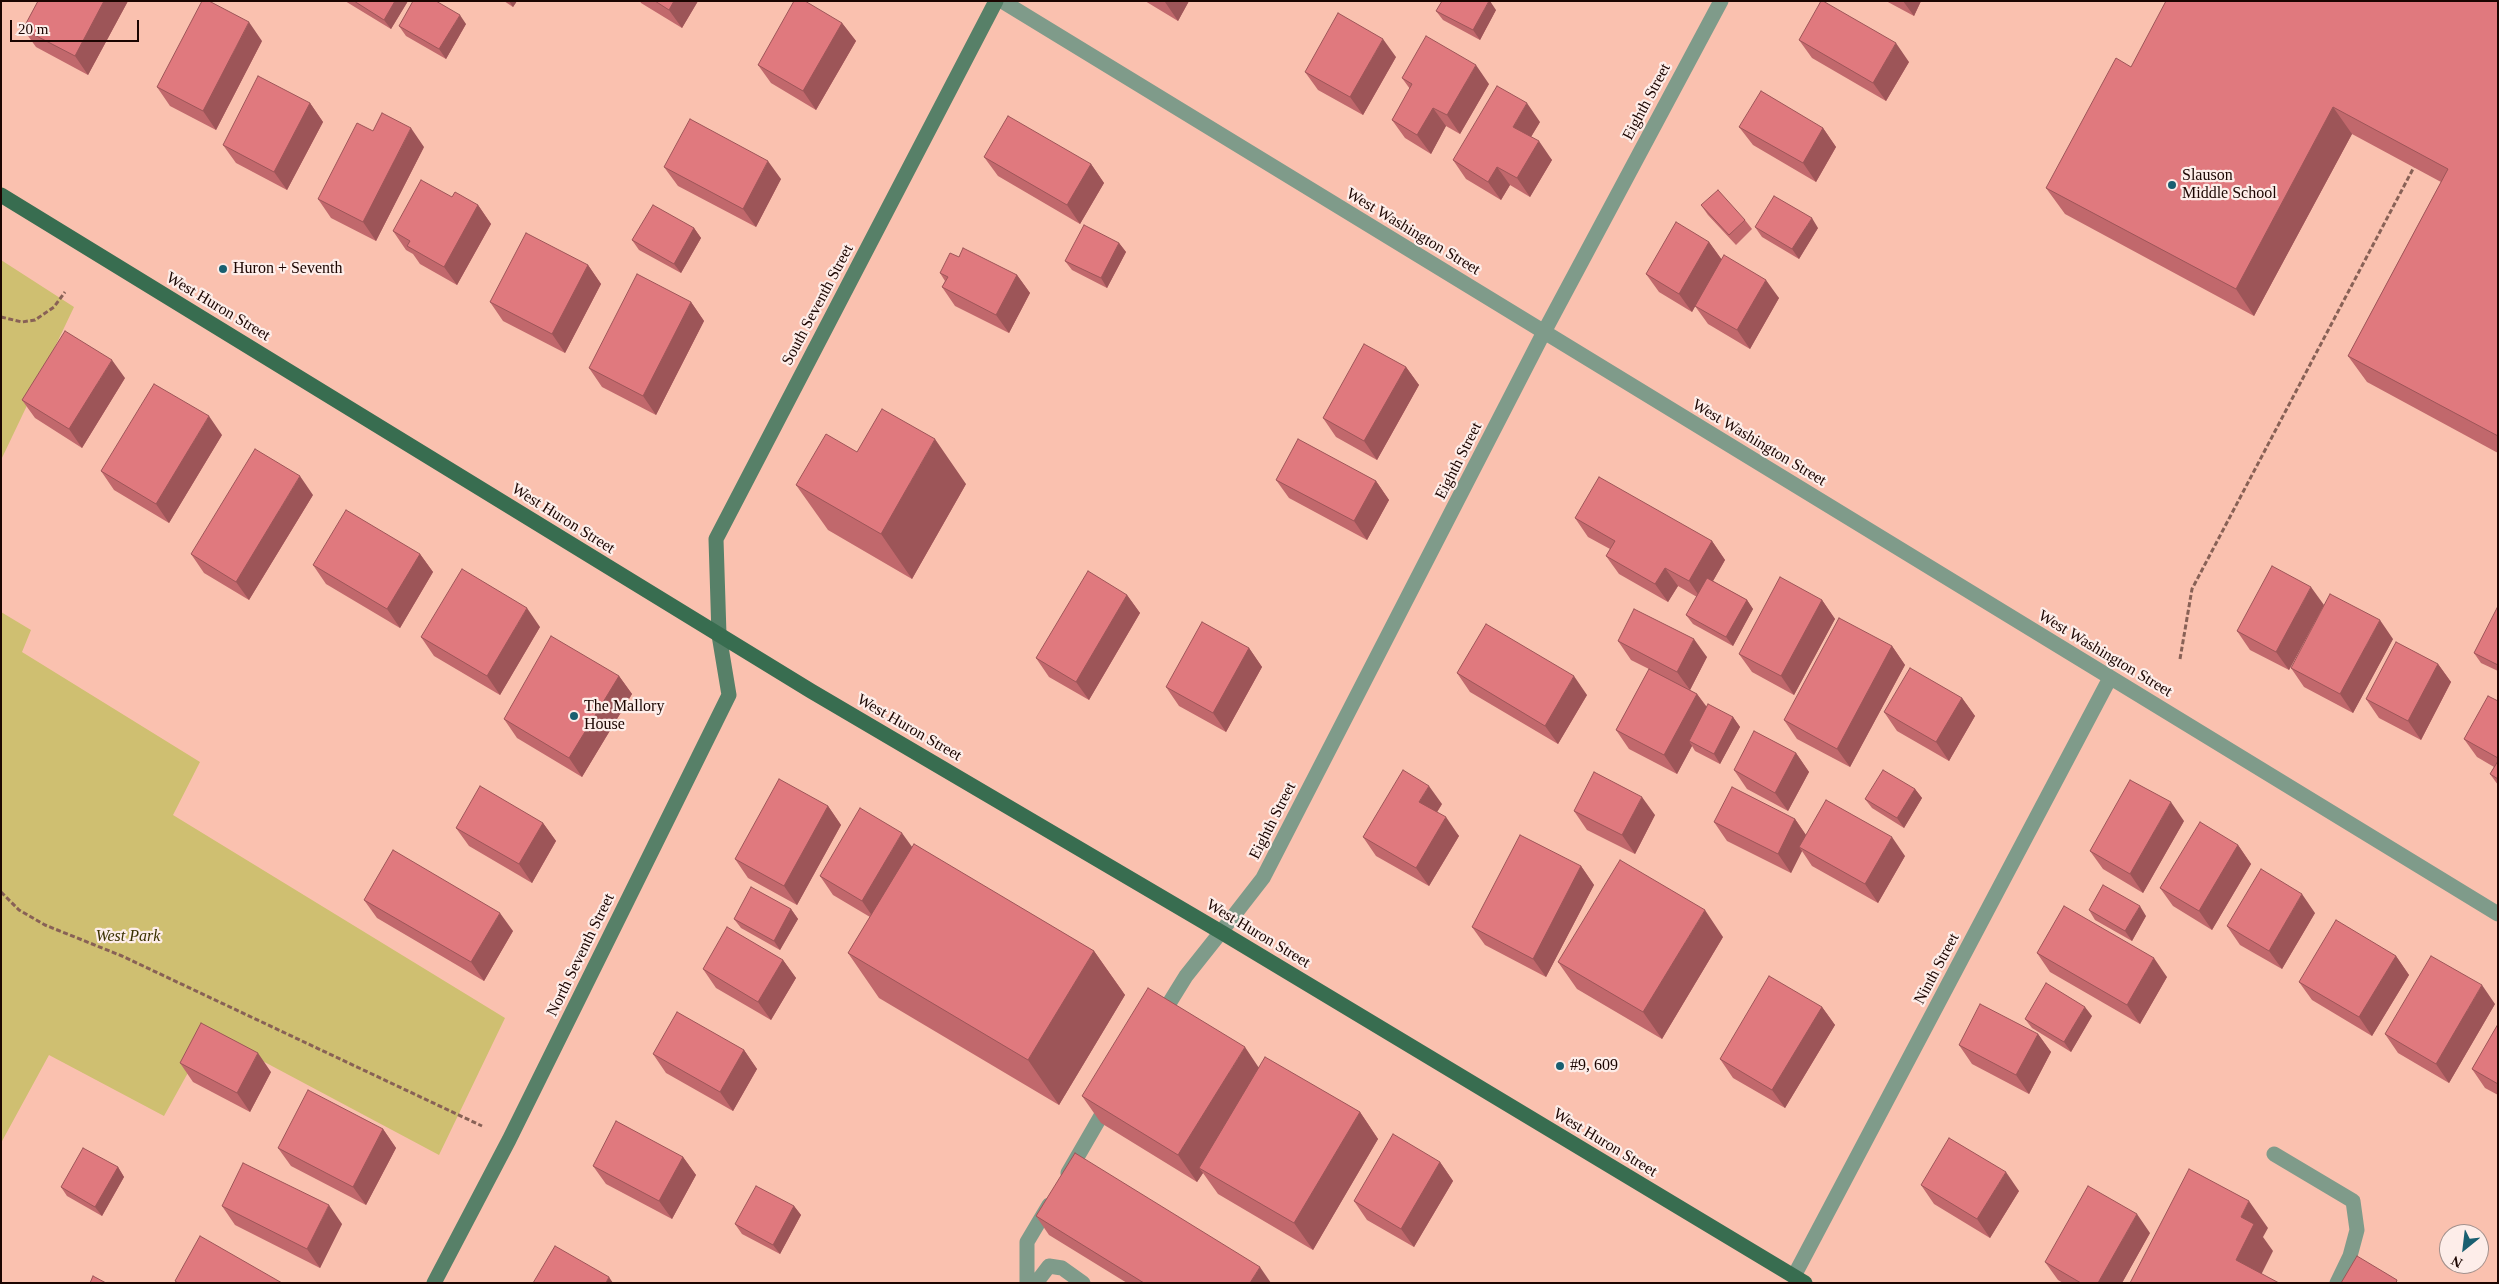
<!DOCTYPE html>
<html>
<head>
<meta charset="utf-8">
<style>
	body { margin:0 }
	#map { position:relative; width:2499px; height:1284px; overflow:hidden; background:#fac1af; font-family:Georgia,serif }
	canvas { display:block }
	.frame { position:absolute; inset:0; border:2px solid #1b0501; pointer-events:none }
	.north { position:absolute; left:2439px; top:1224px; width:50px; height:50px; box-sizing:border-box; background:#fdede9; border:1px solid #a3908c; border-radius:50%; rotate:209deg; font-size:14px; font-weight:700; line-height:20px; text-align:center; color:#1b0501 }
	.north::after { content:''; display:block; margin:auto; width:18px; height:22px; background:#195f70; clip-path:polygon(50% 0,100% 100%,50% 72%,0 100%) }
	.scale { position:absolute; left:10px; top:20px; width:129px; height:22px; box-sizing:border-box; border:2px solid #1b0501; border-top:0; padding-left:6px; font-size:15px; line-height:18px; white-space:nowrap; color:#1b0501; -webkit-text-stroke:4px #fdede9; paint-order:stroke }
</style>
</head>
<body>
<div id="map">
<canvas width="2499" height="1284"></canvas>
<div class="frame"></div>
<div class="north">N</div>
<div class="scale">20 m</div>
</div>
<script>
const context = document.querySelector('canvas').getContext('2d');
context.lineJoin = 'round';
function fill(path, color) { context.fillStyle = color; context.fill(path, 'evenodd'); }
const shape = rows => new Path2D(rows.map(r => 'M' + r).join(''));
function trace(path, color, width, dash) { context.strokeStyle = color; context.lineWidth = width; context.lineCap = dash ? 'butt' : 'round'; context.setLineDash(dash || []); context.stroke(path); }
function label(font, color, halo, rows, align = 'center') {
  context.font = font + ' Georgia,serif'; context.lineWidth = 4.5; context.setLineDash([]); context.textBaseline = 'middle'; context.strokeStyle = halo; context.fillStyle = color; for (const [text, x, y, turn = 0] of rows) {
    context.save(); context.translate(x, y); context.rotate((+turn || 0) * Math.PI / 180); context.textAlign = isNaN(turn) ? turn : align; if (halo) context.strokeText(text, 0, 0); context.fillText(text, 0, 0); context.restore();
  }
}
fill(shape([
	[1,260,74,307,1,460],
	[1,612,31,630,22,652,200,762,173,815,505,1018,439,1155,210,1033,164,1116,49,1055,1,1143]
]), '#cfbf71');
trace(shape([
	[1,317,22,322,35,320,54,307,65,292],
	[2180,659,2192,589,2414,167],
	[1,892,19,910,45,925,122,956,482,1126]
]), '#886156', 3, [5, 2.5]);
trace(shape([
	[1160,1018,1186,976,1221,932],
	[2274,1154,2353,1201,2357,1230,2350,1256,2337,1283],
	[1068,1173,1109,1102],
	[1027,1283,1027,1242,1049,1205],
	[1036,1283,1049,1266,1062,1268,1083,1283]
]), '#7f9b8a', 15);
trace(shape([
	[1002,1,2498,914],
	[1221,932,1263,878,1544,332,1721,1],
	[1794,1276,2110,678]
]), '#7f9b8a', 15);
trace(shape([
	[434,1283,509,1140,729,695,719,635,716,539,996,1]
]), '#578068', 15);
trace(shape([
	[1,195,811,691,1221,932,1805,1283]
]), '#386d50', 15);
fill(shape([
	[38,1,128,1,88,75,36,47,23,29],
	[345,1,408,1,391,29],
	[504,1,517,1,513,7],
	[640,1,698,1,682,28,641,3],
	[1145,1,1189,1,1178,21],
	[1886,1,1921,1,1914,16],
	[2498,1,2498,453,2367,382,2348,356,2441,182,2352,134,2254,316,2065,214,2046,188,2131,67],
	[1496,10,1480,40,1443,20,1436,11],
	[842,23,856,41,816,110,771,83,758,65],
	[466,24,446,59,406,36,399,26],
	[1799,40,1909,62,1886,101,1812,58],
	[262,41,216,130,170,106,157,87],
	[1396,57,1363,115,1318,90,1305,72],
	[1402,78,1489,84,1460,134,1446,126,1431,154,1405,138,1392,120,1410,89],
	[310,103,323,122,287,190,236,163,223,145],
	[1540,122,1531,137,1552,160,1530,197,1510,185,1501,200,1466,179,1453,160],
	[1739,127,1823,128,1836,147,1816,182,1753,145],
	[424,147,376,241,331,218,318,199],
	[984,157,1091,164,1104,183,1080,224,998,176],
	[664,167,781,179,756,227,678,186],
	[452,197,478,205,491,224,457,285,420,264,413,254,406,250,393,231],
	[1701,205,1745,220,1752,229,1736,245,1708,215],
	[1755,227,1818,228,1799,259,1762,237],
	[694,228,701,238,681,273,639,250,632,240],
	[1709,242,1722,260,1779,298,1750,349,1708,324,1695,306,1692,312,1659,292,1646,274],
	[1119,243,1126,252,1107,288,1072,270,1065,261],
	[959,257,1017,275,1030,293,1009,333,955,306,942,287,945,281,940,273],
	[588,265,601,284,565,353,503,321,490,302],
	[691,302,704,321,656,415,602,387,589,368],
	[1406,367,1419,385,1377,460,1336,437,1323,418],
	[125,378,82,448,35,418,22,400],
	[222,435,169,523,114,490,101,471],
	[1276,480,1376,481,1389,500,1367,540,1289,498],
	[966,484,912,579,828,530,796,485],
	[313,495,249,600,204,573,191,554],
	[1575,518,1712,541,1725,560,1713,581,1747,600,1753,609,1733,646,1693,624,1686,615,1697,597,1678,586,1668,602,1619,574,1606,556,1610,549,1588,537],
	[420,554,433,572,400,628,326,584,313,565],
	[1127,595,1140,613,1089,700,1049,677,1036,658],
	[1822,600,1835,619,1794,695,1752,672,1739,654],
	[2324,605,2289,670,2250,650,2237,631],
	[2498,608,2498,671,2481,663,2474,653],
	[540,627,500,695,434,656,421,637],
	[2393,639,2353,713,2304,687,2291,668],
	[1618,641,1707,657,1690,690,1697,694,1707,707,1733,717,1740,727,1720,764,1695,751,1692,746,1677,774,1629,749,1616,730,1649,669,1631,660],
	[1892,646,1905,665,1850,767,1797,739,1784,720],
	[1249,648,1262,667,1226,732,1179,706,1166,687],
	[2438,664,2451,682,2421,740,2379,718,2366,699],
	[1457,673,1587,695,1558,744,1470,692],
	[619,676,632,694,582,777,517,738,504,719],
	[1962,698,1975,716,1949,761,1897,731,1884,712],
	[2498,701,2498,785,2490,774,2494,767,2477,757,2464,739],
	[1796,753,1809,772,1788,811,1747,789,1734,770],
	[1915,789,1922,798,1904,828,1872,808,1865,799],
	[1442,804,1437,812,1459,836,1429,886,1376,856,1363,837],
	[828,806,841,825,797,905,748,878,735,859],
	[1574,811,1655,815,1635,854,1587,830],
	[1795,819,1806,835,1905,856,1878,903,1812,866,1802,851,1791,873,1727,841,1714,822],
	[2184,821,2143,893,2103,869,2090,851],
	[543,823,556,841,532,883,469,846,456,828],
	[2238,845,2251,864,2212,930,2173,906,2160,888],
	[912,847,1094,951,1125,995,1059,1105,879,998,848,953,870,917,833,895,820,876],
	[1581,866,1594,885,1546,977,1485,945,1472,927],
	[364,900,513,931,484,981,377,918],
	[791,909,798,919,780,950,741,928,734,919],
	[2089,910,2146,916,2132,941,2095,920],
	[2315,913,2282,969,2240,945,2227,926],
	[1723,937,1662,1039,1577,989,1558,962],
	[2037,953,2167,977,2140,1024,2050,972],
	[2396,956,2409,975,2372,1036,2312,1000,2299,982],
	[783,960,796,978,771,1020,716,988,703,969],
	[2495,1004,2449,1083,2398,1053,2385,1034],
	[1822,1007,1835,1025,1785,1108,1733,1078,1720,1059],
	[2092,1016,2071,1052,2032,1028,2025,1019],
	[2498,1024,2498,1095,2485,1088,2472,1069],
	[2038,1034,2051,1052,2029,1094,1972,1064,1959,1045],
	[744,1050,757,1069,733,1111,666,1073,653,1054],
	[180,1063,271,1072,250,1112,193,1082],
	[1259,1067,1360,1112,1378,1139,1313,1250,1218,1194,1203,1173,1197,1182,1101,1123,1082,1096],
	[383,1129,396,1148,366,1205,291,1166,278,1148],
	[683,1157,696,1175,672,1219,606,1184,593,1166],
	[1440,1162,1453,1181,1414,1247,1367,1220,1354,1201],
	[118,1167,124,1177,102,1216,67,1196,61,1187],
	[1921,1185,2019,1191,1990,1238,1934,1204],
	[222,1206,342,1224,320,1268,235,1225],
	[794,1206,801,1215,780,1254,742,1234,735,1224],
	[1036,1216,1271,1283,1127,1283,1049,1235],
	[2150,1233,2122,1283,2063,1283,2058,1280,2045,1262]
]), '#c1686c');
fill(shape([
	[104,1,128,1,88,75,75,56],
	[395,1,408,1,391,29,384,20],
	[509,1,517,1,513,7],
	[674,1,698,1,682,28,669,10],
	[1165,1,1189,1,1178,21,1165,2],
	[1489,1,1490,1,1496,10,1480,40,1473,30],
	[1903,1,1921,1,1914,16],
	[460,15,466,24,446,59,439,49],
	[249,22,262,41,216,130,203,111],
	[842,23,856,41,816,110,803,91],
	[1383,39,1396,57,1363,115,1350,97],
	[1896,43,1909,62,1886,101,1873,83],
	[1476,65,1489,84,1460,134,1447,115],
	[310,103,323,122,287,190,274,172],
	[1527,103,1540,122,1526,145,1513,127],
	[2333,107,2352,134,2254,316,2236,289],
	[1433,108,1446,126,1431,154,1417,135],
	[411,128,424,147,376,241,363,222],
	[1823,128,1836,147,1816,182,1803,163],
	[1539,141,1552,160,1530,197,1517,178],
	[768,161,781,179,756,227,743,209],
	[1091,164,1104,183,1080,224,1067,205],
	[1497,167,1510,185,1501,200,1488,182],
	[478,205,491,224,457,285,444,267],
	[1812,218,1818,228,1799,259,1792,249],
	[694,228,701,238,681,273,674,264],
	[1709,242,1722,260,1692,312,1679,294],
	[1119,243,1126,252,1107,288,1101,278],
	[588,265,601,284,565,353,552,334],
	[1017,275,1030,293,1009,333,996,315],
	[1766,280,1779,298,1750,349,1737,330],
	[691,302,704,321,656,415,643,396],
	[112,360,125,378,82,448,69,429],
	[1406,367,1419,385,1377,460,1364,441],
	[209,416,222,435,169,523,156,504],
	[935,439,966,484,912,579,881,534],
	[300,476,313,495,249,600,236,582],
	[1376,481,1389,500,1367,540,1354,521],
	[1712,541,1725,560,1702,600,1689,581],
	[420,554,433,572,400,628,387,609],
	[1665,568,1678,586,1668,602,1655,584],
	[2311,587,2324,605,2289,670,2276,652],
	[1127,595,1140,613,1089,700,1076,682],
	[1747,600,1753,609,1733,646,1726,637],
	[1822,600,1835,619,1794,695,1781,676],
	[527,608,540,627,500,695,487,676],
	[2380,620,2393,639,2353,713,2340,694],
	[1694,639,1707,657,1690,690,1677,672],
	[1892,646,1905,665,1850,767,1837,749],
	[1249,648,1262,667,1226,732,1213,713],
	[2438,664,2451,682,2421,740,2408,721],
	[619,676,632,694,582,777,569,758],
	[1574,676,1587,695,1558,744,1545,726],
	[1697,694,1710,712,1689,741,1692,746,1677,774,1664,755],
	[1962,698,1975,716,1949,761,1936,742],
	[1733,717,1740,727,1720,764,1714,754],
	[1796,753,1809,772,1788,811,1775,793],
	[1429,786,1442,804,1432,820,1419,802],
	[1915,789,1922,798,1904,828,1897,818],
	[1642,797,1655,815,1635,854,1622,835],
	[2171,802,2184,821,2143,893,2130,874],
	[828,806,841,825,797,905,784,886],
	[1446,817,1459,836,1429,886,1416,868],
	[1795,819,1808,838,1799,847,1802,851,1791,873,1778,854],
	[543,823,556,841,532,883,519,864],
	[902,833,915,851,875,920,862,901],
	[1892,837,1905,856,1878,903,1865,884],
	[2238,845,2251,864,2212,930,2199,911],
	[1581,866,1594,885,1546,977,1533,959],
	[2302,894,2315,913,2282,969,2269,951],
	[2140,906,2146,916,2132,941,2125,931],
	[791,909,798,919,780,950,774,941],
	[1705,910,1723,937,1662,1039,1643,1012],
	[500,913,513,931,484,981,471,962],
	[1094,951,1125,995,1059,1105,1028,1060],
	[2396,956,2409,975,2372,1036,2359,1017],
	[2154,958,2167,977,2140,1024,2127,1005],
	[783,960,796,978,771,1020,758,1002],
	[2482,985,2495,1004,2449,1083,2436,1064],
	[1822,1007,1835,1025,1785,1108,1772,1090],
	[2085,1007,2092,1016,2071,1052,2064,1042],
	[2038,1034,2051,1052,2029,1094,2016,1075],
	[1245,1047,1263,1074,1199,1168,1203,1173,1197,1182,1178,1155],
	[744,1050,757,1069,733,1111,720,1092],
	[258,1053,271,1072,250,1112,237,1093],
	[1360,1112,1378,1139,1313,1250,1294,1223],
	[383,1129,396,1148,366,1205,353,1187],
	[683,1157,696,1175,672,1219,659,1201],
	[1440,1162,1453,1181,1414,1247,1401,1229],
	[118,1167,124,1177,102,1216,95,1207],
	[2006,1172,2019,1191,1990,1238,1977,1219],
	[2249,1201,2268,1228,2263,1237,2273,1251,2257,1283,2236,1260,2241,1217],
	[329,1205,342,1224,320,1268,307,1249],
	[794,1206,801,1215,780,1254,773,1245],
	[2137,1214,2150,1233,2122,1283,2098,1283],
	[1260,1267,1271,1283,1250,1283],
	[609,1277,613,1283,606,1283]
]), '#9d5558');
const building = shape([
	[38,1,104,1,75,56,23,29,38,1],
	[202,1,209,1,249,22,203,111,157,87,202,1],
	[354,1,395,1,384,20,354,1],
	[413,1,436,1,460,15,439,49,399,26,413,1],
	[655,1,674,1,669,10,655,1],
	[794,1,805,1,842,23,803,91,758,65,794,1],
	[1442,1,1489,1,1473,30,1436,11,1442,1],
	[1821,1,1823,1,1896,43,1873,83,1799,40,1821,1],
	[2166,1,2498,1,2498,436,2348,356,2448,169,2333,107,2236,289,2046,188,2116,58,2131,67,2166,1],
	[1338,13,1383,39,1350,97,1305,72,1338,13],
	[1426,36,1476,65,1447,115,1433,108,1417,135,1392,120,1412,84,1402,78,1426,36],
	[258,76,310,103,274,172,223,145,258,76],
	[1497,86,1527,103,1513,127,1539,141,1517,178,1497,167,1488,182,1453,160,1497,86],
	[1761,91,1823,128,1803,163,1739,127,1761,91],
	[382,113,411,128,363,222,318,199,357,123,373,131,382,113],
	[1008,116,1091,164,1067,205,984,157,1008,116],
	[690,119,768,161,743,209,664,167,690,119],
	[421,180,452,197,455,192,478,205,444,267,407,246,410,241,393,231,421,180],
	[1718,190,1745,220,1729,235,1701,205,1718,190],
	[1774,196,1812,218,1792,249,1755,227,1774,196],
	[653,205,694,228,674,264,632,240,653,205],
	[1676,222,1709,242,1679,294,1646,274,1676,222],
	[1084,225,1119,243,1101,278,1065,261,1084,225],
	[526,233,588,265,552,334,490,302,526,233],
	[963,248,1017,275,996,315,942,287,948,277,940,273,950,253,959,257,963,248],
	[1724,255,1766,280,1737,330,1695,306,1724,255],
	[637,274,691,302,643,396,589,368,637,274],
	[65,331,112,360,69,429,22,400,65,331],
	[1364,344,1406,367,1364,441,1323,418,1364,344],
	[154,384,209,416,156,504,101,471,154,384],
	[882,409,935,439,881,534,796,485,826,434,857,452,882,409],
	[1298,439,1376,481,1354,521,1276,480,1298,439],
	[255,449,300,476,236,582,191,554,255,449],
	[1599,477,1712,541,1689,581,1665,568,1655,584,1606,556,1615,541,1575,518,1599,477],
	[346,510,420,554,387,609,313,565,346,510],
	[2272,566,2311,587,2276,652,2237,631,2272,566],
	[462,569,527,608,487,676,421,637,462,569],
	[1088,571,1127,595,1076,682,1036,658,1088,571],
	[1780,577,1822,600,1781,676,1739,654,1780,577],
	[1707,578,1747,600,1726,637,1686,615,1707,578],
	[2330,594,2380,620,2340,694,2291,668,2330,594],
	[2497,608,2498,608,2498,665,2474,653,2497,608],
	[1634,609,1694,639,1677,672,1618,641,1634,609],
	[1839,618,1892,646,1837,749,1784,720,1839,618],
	[1202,622,1249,648,1213,713,1166,687,1202,622],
	[1486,624,1574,676,1545,726,1457,673,1486,624],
	[551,636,619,676,569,758,504,719,551,636],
	[2396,642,2438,664,2408,721,2366,699,2396,642],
	[1910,668,1962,698,1936,742,1884,712,1910,668],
	[1649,669,1697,694,1664,755,1616,730,1649,669],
	[2488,696,2498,701,2498,758,2464,739,2488,696],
	[1708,704,1733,717,1714,754,1689,741,1708,704],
	[1754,731,1796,753,1775,793,1734,770,1754,731],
	[2498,761,2498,779,2490,774,2498,761],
	[1403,770,1429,786,1419,802,1446,817,1416,868,1363,837,1403,770],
	[1883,770,1915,789,1897,818,1865,799,1883,770],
	[1594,772,1642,797,1622,835,1574,811,1594,772],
	[779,779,828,806,784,886,735,859,779,779],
	[2130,780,2171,802,2130,874,2090,851,2130,780],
	[480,786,543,823,519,864,456,828,480,786],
	[1732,787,1795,819,1778,854,1714,822,1732,787],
	[1826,800,1892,837,1865,884,1799,847,1826,800],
	[860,808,902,833,862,901,820,876,860,808],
	[2200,822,2238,845,2199,911,2160,888,2200,822],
	[1520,835,1581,866,1533,959,1472,927,1520,835],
	[914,844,1094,951,1028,1060,848,953,914,844],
	[393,850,500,913,471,962,364,900,393,850],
	[1620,860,1705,910,1643,1012,1558,962,1620,860],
	[2261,869,2302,894,2269,951,2227,926,2261,869],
	[2103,885,2140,906,2125,931,2089,910,2103,885],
	[751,887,791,909,774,941,734,919,751,887],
	[2064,906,2154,958,2127,1005,2037,953,2064,906],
	[2336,920,2396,956,2359,1017,2299,982,2336,920],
	[727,927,783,960,758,1002,703,969,727,927],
	[2431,956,2482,985,2436,1064,2385,1034,2431,956],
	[1769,976,1822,1007,1772,1090,1720,1059,1769,976],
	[2046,983,2085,1007,2064,1042,2025,1019,2046,983],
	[1148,988,1245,1047,1178,1155,1082,1096,1148,988],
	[1980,1004,2038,1034,2016,1075,1959,1045,1980,1004],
	[677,1012,744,1050,720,1092,653,1054,677,1012],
	[201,1023,258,1053,237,1093,180,1063,201,1023],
	[2498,1024,2498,1084,2472,1069,2498,1024],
	[1265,1057,1360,1112,1294,1223,1199,1168,1265,1057],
	[308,1090,383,1129,353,1187,278,1148,308,1090],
	[616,1121,683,1157,659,1201,593,1166,616,1121],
	[1393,1134,1440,1162,1401,1229,1354,1201,1393,1134],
	[1949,1138,2006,1172,1977,1219,1921,1185,1949,1138],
	[83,1148,118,1167,95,1207,61,1187,83,1148],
	[1075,1153,1260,1267,1250,1283,1144,1283,1036,1216,1075,1153],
	[243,1163,329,1205,307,1249,222,1206,243,1163],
	[2189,1169,2249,1201,2241,1217,2254,1224,2236,1260,2279,1283,2130,1283,2189,1169],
	[756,1186,794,1206,773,1245,735,1224,756,1186],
	[2088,1186,2137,1214,2098,1283,2081,1283,2045,1262,2088,1186],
	[200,1236,282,1283,178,1283,175,1281,200,1236],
	[555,1246,609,1277,606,1283,533,1283,555,1246],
	[2357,1256,2397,1280,2396,1283,2341,1283,2357,1256],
	[93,1276,106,1283,90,1283,93,1276]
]);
fill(building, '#e0797e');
trace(building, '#9d5558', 1);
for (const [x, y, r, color] of [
	[2172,185,5,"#195f70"],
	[223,269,5,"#195f70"],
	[574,716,5,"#195f70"],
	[1560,1066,5,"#195f70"]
]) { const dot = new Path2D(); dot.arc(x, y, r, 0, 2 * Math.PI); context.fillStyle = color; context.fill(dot); trace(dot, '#fdede9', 2); }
label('16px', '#1b0501', '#fdede9', [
	["Eighth Street",1647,102,-62],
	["West Washington Street",1413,232,31],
	["South Seventh Street",818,305,-62],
	["West Huron Street",218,307,31],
	["West Washington Street",1759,443,31],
	["Eighth Street",1459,461,-63],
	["West Huron Street",563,519,32],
	["West Washington Street",2105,654,31],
	["West Huron Street",909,728,30],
	["Eighth Street",1273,821,-63],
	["West Huron Street",1258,934,31],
	["North Seventh Street",581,955,-64],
	["Ninth Street",1937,969,-62],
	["West Huron Street",1605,1143,31]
]);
label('16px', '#1b0501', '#fdede9', [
	["Slauson",2182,176],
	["Middle School",2182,194],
	["Huron + Seventh",233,269],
	["The Mallory",584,707],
	["House",584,725],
	["#9, 609",1570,1066]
], 'left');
label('italic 16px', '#3a3102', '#fdede9', [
	["West Park",128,937]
]);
</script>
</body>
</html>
